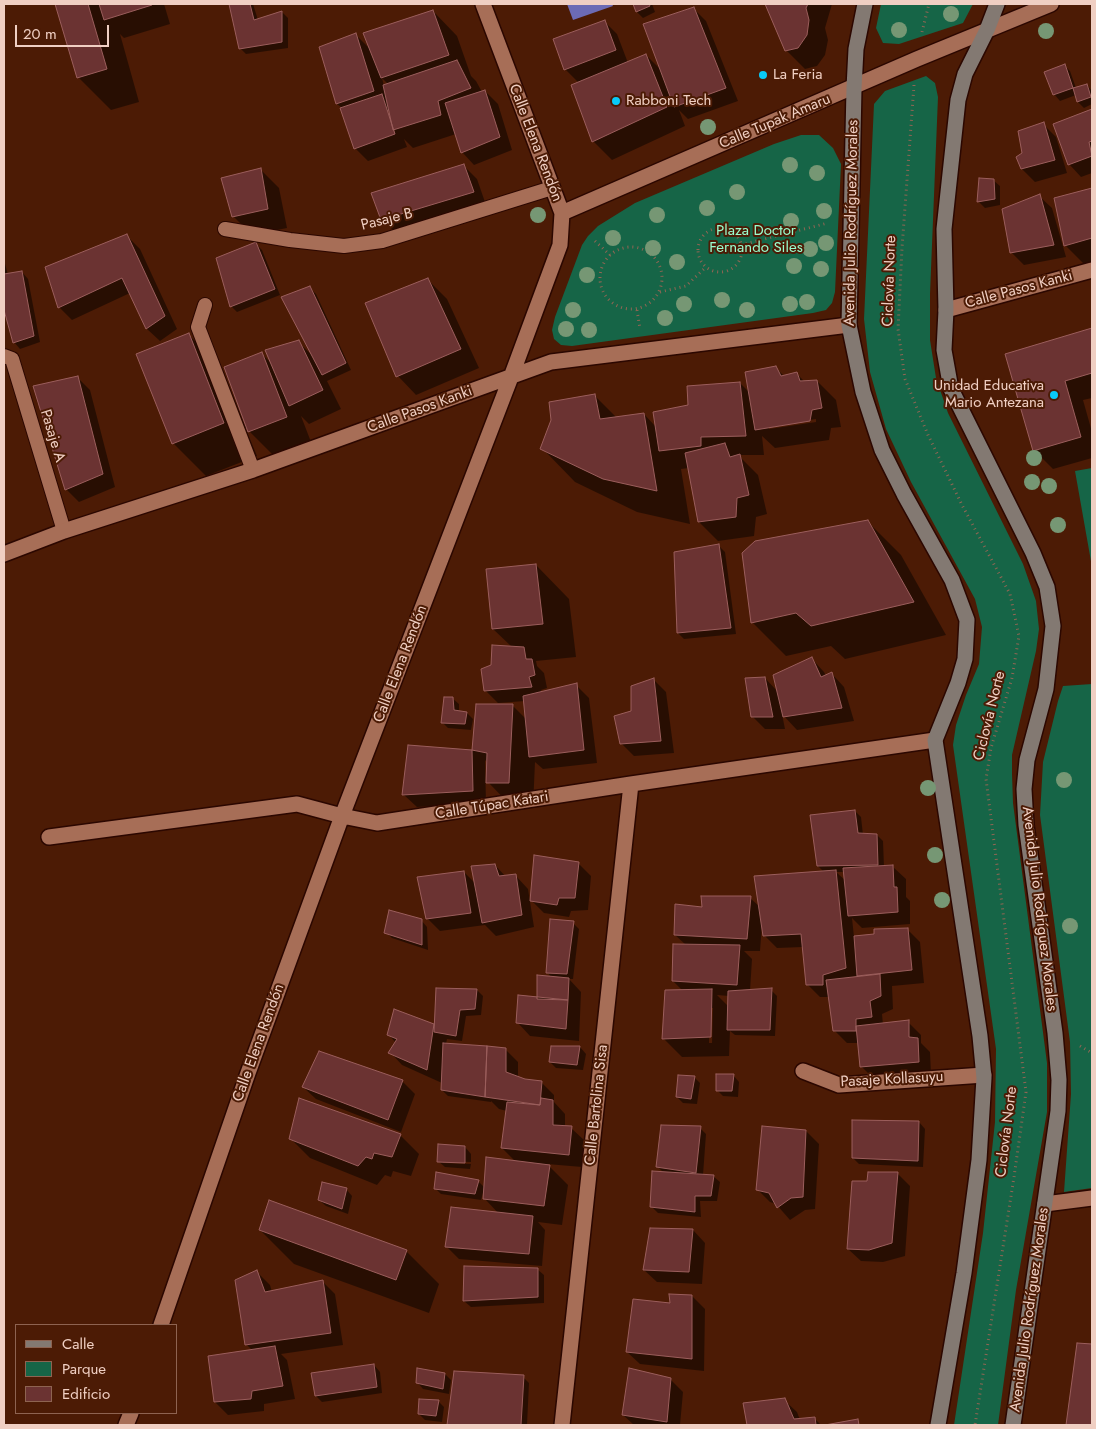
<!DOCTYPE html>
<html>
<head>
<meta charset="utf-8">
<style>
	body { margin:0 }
	#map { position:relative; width:1096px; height:1429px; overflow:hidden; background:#4c1b05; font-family:Jost,sans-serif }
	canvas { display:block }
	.frame { position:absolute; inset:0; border:5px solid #f0cfc3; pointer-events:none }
	.legend { position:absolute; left:15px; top:1324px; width:162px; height:90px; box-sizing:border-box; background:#4c1b05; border:1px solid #8e6351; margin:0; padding:6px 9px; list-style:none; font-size:15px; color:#f0cfc3 }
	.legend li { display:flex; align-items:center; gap:10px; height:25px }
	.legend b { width:25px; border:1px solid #8e6351 }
	.scale { position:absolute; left:15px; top:25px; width:94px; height:22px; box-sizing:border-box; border:2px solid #f0cfc3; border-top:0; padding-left:6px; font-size:15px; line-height:18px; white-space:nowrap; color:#f0cfc3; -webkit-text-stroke:4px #4c1b05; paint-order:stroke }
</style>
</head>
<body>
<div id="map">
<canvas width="1096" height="1429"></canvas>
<div class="frame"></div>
<ul class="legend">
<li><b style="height:6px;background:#837972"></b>Calle</li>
<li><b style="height:14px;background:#166547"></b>Parque</li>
<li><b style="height:14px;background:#6b3332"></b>Edificio</li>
</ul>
<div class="scale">20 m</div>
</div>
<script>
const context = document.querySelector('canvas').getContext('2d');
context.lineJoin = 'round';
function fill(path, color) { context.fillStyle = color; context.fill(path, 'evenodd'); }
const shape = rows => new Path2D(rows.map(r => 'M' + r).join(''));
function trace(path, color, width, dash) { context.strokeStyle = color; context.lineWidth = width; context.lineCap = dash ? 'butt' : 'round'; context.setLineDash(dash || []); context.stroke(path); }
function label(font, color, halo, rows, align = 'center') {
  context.font = font + ' Jost,sans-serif'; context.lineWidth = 4; context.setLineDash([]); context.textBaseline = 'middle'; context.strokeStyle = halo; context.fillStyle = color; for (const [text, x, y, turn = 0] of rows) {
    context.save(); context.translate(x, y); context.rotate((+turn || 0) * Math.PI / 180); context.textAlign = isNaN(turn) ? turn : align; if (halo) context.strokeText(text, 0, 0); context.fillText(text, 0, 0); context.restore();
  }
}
fill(shape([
	[881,4,973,4,963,23,899,44,883,43,876,28],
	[926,76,935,83,938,97,930,294,930,340,936,378,948,413,1023,564,1036,601,1039,629,1036,651,1012,755,1012,774,1013,803,1047,1063,1047,1112,1016,1290,998,1425,954,1425,983,1233,995,1122,996,1049,953,745,956,725,966,695,979,664,982,627,975,599,911,482,886,429,870,372,864,319,874,104,885,91],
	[801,135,819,135,833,148,841,164,835,292,832,303,826,310,813,313,572,346,561,345,554,339,552,330,555,317,582,245,588,236,598,226,635,203,774,144],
	[1092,468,1092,567,1075,471],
	[1092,684,1092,1188,1064,1192,1071,1094,1070,1042,1040,815,1043,762,1058,701,1063,686]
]), '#166547');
fill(shape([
	[567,4,612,4,613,6,573,20]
]), '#6c6bb5');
fill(shape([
	[56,4,164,4,170,24,124,38,120,34,139,102,111,110,78,77],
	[231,4,253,4,258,20,282,12,288,18,288,48,246,54,240,48],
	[634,4,652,4,655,12,643,18,637,12],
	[767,4,832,4,825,28,828,40,825,55,817,66,805,69,786,50],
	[693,8,706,21,738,101,688,119,679,110,685,126,612,160,593,141,579,83,565,69,604,21,617,34,628,63,646,55,662,71],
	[433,11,457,36,471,76,476,81,482,92,485,91,498,104,512,150,474,165,462,152,456,134,413,148,404,139,407,147,368,161,355,148,342,108,337,104,320,48,355,34,371,50],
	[382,78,388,84,384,86],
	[386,111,389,111,395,133,394,134],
	[1064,65,1070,71,1076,88,1087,85,1092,91,1092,104,1084,108,1078,102,1076,95,1060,101,1054,94],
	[1092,110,1092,173,1081,177,1069,164,1054,125],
	[1043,124,1056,137,1067,173,1035,182,1022,169,1018,157,1024,153],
	[464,166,477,179,486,205,395,232,382,219],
	[260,169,279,188,287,228,252,235,233,216],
	[981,179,993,180,1000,186,1000,205,985,208,979,202],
	[1092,190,1092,269,1090,270,1065,245,1055,199],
	[1039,196,1052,208,1066,257,1024,265,1011,252],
	[127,236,140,249,177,329,160,341,147,329,130,293,72,320,60,308,47,268],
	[256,244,262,250,280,295,237,312,231,306],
	[4,260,8,275,22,272,28,279,40,342,20,349,14,342,4,305],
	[428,280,447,299,479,368,416,395,398,376],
	[310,288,316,294,351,370,327,381,341,409,309,424,301,416,311,442,274,456,245,427,257,456,206,476,173,443,188,334,222,368,245,426,247,425,262,354,272,364,298,342,312,355],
	[1092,329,1092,398,1083,400,1092,432,1092,458,1053,469,1034,450,1006,354],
	[775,367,784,376,796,373,805,382,817,381,836,400,841,427,831,428,829,440,775,448,762,436,764,455,738,455,758,475,767,514,756,517,754,536,718,541,699,522,689,468,681,469,690,524,637,512,575,482,542,448,594,395,617,418,644,414,656,427,689,407,740,383,750,393],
	[816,419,816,422,769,429,769,426],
	[77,377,90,390,115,487,79,502,66,489],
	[867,521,901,555,946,635,845,659,831,646,786,656,752,622],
	[719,546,725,552,736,634,684,639,678,633,675,553],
	[536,565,569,599,576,657,536,661,537,666,544,673,547,688,541,690,542,693,576,685,589,698,597,763,543,769,535,762,533,807,512,807,488,782,488,764,485,760,486,803,417,807,404,795,409,746,474,751,477,705,512,705,526,719,525,701,498,703,485,690,492,666,512,647,493,629,487,570],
	[812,659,824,672,826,676,832,674,844,687,854,721,797,730,782,714,785,729,765,729,752,716,765,678,778,692],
	[654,680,666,692,674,753,634,756,621,743,633,711],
	[452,698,459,704,459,712,467,713,473,719,471,730,448,728,442,722],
	[855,811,861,817,863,835,877,835,883,841,884,867,893,867,906,879,906,897,910,901,910,924,862,928,852,918,854,937,907,929,920,942,924,983,892,986,893,1009,882,1014,883,1025,908,1022,921,1035,921,1043,930,1052,931,1074,874,1079,861,1066,859,1043,847,1043,834,1030,829,997,820,997,807,984,803,947,777,948,764,935,762,925,760,951,744,951,752,959,750,991,771,990,777,996,775,1036,735,1035,730,1031,729,1056,682,1057,663,1038,683,991,673,981,686,945,675,935,703,908,750,898,760,907,824,872,818,866],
	[836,872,845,872,846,881],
	[717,995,729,996,729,1007],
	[710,1008,713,1008,712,1043,709,1043],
	[578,863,591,876,588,910,571,911,569,917,544,913,531,900],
	[495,865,506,877,516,876,528,889,534,927,496,936,485,925,440,931,427,918,464,872,476,884],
	[421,920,427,927,428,950,392,938,386,932],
	[573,923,579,929,573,979,569,979,581,992,579,1041,530,1036,518,1023,538,998,552,978,547,972],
	[477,990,483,996,481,1015,466,1016,462,1041,447,1039,446,1044,505,1049,518,1062,518,1078,541,1082,554,1095,554,1102,565,1114,565,1127,571,1128,584,1140,582,1167,547,1164,568,1185,562,1225,538,1222,545,1230,542,1266,459,1259,446,1246,499,1214,485,1199,484,1189,481,1200,441,1194,435,1188,478,1181,485,1188,516,1162,502,1148,507,1111,499,1109,491,1101,491,1102,448,1096,442,1090,442,1083,402,1065,390,1052,396,1043,389,1035,395,1011,435,1026],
	[580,1047,586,1054,583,1070,556,1068,550,1062],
	[733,1075,739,1082,738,1097,723,1096,717,1090],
	[694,1077,700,1083,697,1104,683,1103,677,1097],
	[402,1081,415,1094,401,1132,316,1099,303,1087],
	[919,1122,925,1129,923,1167,859,1164,853,1158],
	[700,1128,706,1134,703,1175,713,1176,720,1182,717,1201,700,1201,701,1217,658,1213,652,1207,664,1173,658,1167],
	[806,1131,819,1144,815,1209,805,1210,790,1220,776,1204,770,1202,757,1189],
	[400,1135,419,1154,411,1176,393,1171,391,1177,385,1175,377,1185,310,1158,291,1139],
	[465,1147,471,1154,471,1162,443,1161,443,1163,471,1164,470,1169,445,1167,438,1161],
	[897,1173,910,1186,905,1256,883,1262,861,1261,848,1249,868,1182],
	[346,1189,352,1196,348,1214,326,1206,319,1200],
	[260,1230,406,1251,439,1284,429,1313,294,1264],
	[693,1230,705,1243,702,1284,657,1282,644,1270],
	[537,1269,544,1275,544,1303,471,1307,464,1301],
	[257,1272,270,1285,272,1292,322,1281,335,1294,343,1345,281,1354,287,1360,295,1399,264,1404,264,1411,228,1415,215,1402,252,1350,246,1344],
	[692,1296,705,1309,704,1371,640,1364,627,1352,671,1305],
	[1078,1345,1092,1345,1092,1425,1067,1425],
	[374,1365,380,1372,382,1393,322,1402,316,1396],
	[455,1373,523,1377,529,1383,527,1425,448,1425],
	[445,1374,451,1380,449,1394,423,1389,417,1382],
	[670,1379,683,1392,680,1425,634,1425,623,1415],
	[784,1400,797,1412,800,1420,814,1418,821,1425,748,1425,745,1405],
	[438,1401,444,1407,442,1422,425,1420,419,1414]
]), '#0007');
const building = shape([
	[55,4,88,4,107,69,77,78,55,4],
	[99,4,152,4,152,5,104,20,99,4],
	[229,4,250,4,254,20,282,11,282,42,239,49,229,4],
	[633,4,649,4,650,6,636,12,633,4],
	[765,4,808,4,806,8,809,20,807,35,798,48,785,51,765,4],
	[694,7,726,88,674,107,643,24,694,7],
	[433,10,449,55,381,78,363,33,433,10],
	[605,20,616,50,564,70,553,39,605,20],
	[356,33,374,91,336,104,319,47,356,33],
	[646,54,667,107,592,142,571,85,646,54],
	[457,60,471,88,438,101,441,115,393,130,383,85,457,60],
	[1065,64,1073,88,1053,95,1044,72,1065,64],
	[1087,84,1091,97,1077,102,1073,88,1087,84],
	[485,90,500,137,461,153,445,103,485,90],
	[382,94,395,134,354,149,340,108,382,94],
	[1092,109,1092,141,1089,142,1092,156,1068,165,1053,124,1092,109],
	[1044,122,1055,160,1021,169,1016,157,1022,153,1018,131,1044,122],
	[464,164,474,192,381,220,371,193,464,164],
	[261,168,268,209,232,217,221,178,261,168],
	[979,178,994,179,995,199,977,202,979,178],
	[1092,188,1092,238,1064,246,1054,198,1092,188],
	[1040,194,1054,245,1010,253,1002,209,1040,194],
	[127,234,165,316,146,329,122,278,58,308,45,267,127,234],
	[256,242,275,289,230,307,216,258,256,242],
	[22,271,34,336,13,343,4,310,4,274,22,271],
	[428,278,461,349,396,377,365,303,428,278],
	[310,286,346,363,322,375,281,297,310,286],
	[1092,328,1092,373,1065,381,1081,437,1033,451,1005,354,1092,328],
	[189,333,224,423,172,444,136,354,189,333],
	[299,340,323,390,289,406,265,350,299,340],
	[262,352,287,417,248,432,224,367,262,352],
	[776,366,781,376,797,372,800,381,817,380,822,408,812,410,810,421,755,430,745,372,776,366],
	[78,376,103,474,65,490,33,386,78,376],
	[740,382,746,436,701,437,701,446,659,451,653,412,688,405,687,386,740,382],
	[595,394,600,419,644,413,657,491,603,479,540,449,551,420,549,402,595,394],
	[725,443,730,457,740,454,749,495,737,498,736,517,698,522,685,453,725,443],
	[868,520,914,602,811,626,796,613,751,623,742,553,755,541,868,520],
	[719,544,731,628,677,633,674,552,719,544],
	[536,564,543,624,492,629,486,569,536,564],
	[492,645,524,647,526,659,532,659,535,675,529,677,532,687,484,691,481,669,491,665,492,645],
	[812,657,821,677,832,672,842,708,783,717,773,675,812,657],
	[765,677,773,717,751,717,745,678,765,677],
	[654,678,661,741,620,744,614,716,631,711,631,686,654,678],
	[577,683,584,750,529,757,523,696,577,683],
	[444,697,453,697,454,710,467,712,465,724,441,723,444,697],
	[476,704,513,704,509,783,486,783,487,753,472,750,476,704],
	[408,745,472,750,473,791,402,795,408,745],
	[855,810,858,833,877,834,878,865,817,866,810,815,855,810],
	[534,855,579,862,575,898,559,898,557,905,530,901,534,855],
	[495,864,499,876,516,874,522,915,482,923,471,866,495,864],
	[893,865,894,887,897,887,898,912,848,916,843,868,893,865],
	[836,870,846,968,823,975,823,985,806,985,801,934,763,936,754,876,836,870],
	[464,871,471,913,426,919,417,877,464,871],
	[701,896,751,896,747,939,674,935,675,904,702,907,701,896],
	[389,910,422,919,422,945,384,933,389,910],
	[550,919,574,921,567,974,546,973,550,919],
	[908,928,912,970,857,976,854,936,874,934,874,929,908,928],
	[673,944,740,945,737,985,672,981,673,944],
	[880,974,881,996,870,1001,872,1017,856,1019,856,1031,833,1031,826,980,880,974],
	[537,975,569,978,568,1000,537,999,537,975],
	[436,988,477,989,475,1009,460,1010,456,1036,434,1032,436,988],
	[772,988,770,1030,727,1030,728,991,772,988],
	[712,989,711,1037,662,1039,665,990,712,989],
	[518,995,568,1000,566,1029,516,1023,518,995],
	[394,1009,434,1024,427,1070,388,1053,397,1039,387,1035,394,1009],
	[909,1020,909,1037,918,1038,919,1062,860,1067,856,1026,909,1020],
	[443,1043,487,1046,485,1097,441,1090,443,1043],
	[487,1046,506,1048,506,1072,525,1079,542,1081,540,1105,485,1097,487,1046],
	[551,1046,580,1046,577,1065,549,1062,551,1046],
	[319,1051,403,1080,388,1120,302,1087,319,1051],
	[716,1074,734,1074,732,1091,716,1091,716,1074],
	[678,1075,695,1076,691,1099,676,1097,678,1075],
	[299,1098,401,1134,392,1157,374,1153,372,1159,366,1157,358,1166,289,1139,299,1098],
	[541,1098,553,1100,553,1125,572,1126,569,1155,501,1148,507,1102,540,1105,541,1098],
	[852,1120,919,1121,918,1161,852,1158,852,1120],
	[661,1125,701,1126,696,1173,656,1167,661,1125],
	[762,1126,806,1130,803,1197,791,1198,777,1208,769,1193,756,1190,762,1126],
	[438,1144,465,1146,465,1163,437,1162,438,1144],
	[486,1157,550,1165,544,1206,483,1199,486,1157],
	[652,1171,714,1175,711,1196,695,1196,695,1212,650,1207,652,1171],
	[436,1172,479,1180,475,1194,434,1189,436,1172],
	[868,1172,898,1172,892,1243,869,1250,847,1249,852,1181,867,1181,868,1172],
	[322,1182,347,1188,342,1209,318,1200,322,1182],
	[269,1200,407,1250,396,1280,259,1230,269,1200],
	[451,1207,533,1216,529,1254,445,1247,451,1207],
	[650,1228,693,1229,689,1272,643,1270,650,1228],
	[464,1266,538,1268,538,1297,463,1301,464,1266],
	[257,1270,265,1292,323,1280,331,1333,245,1345,235,1280,257,1270],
	[669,1294,692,1295,692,1359,626,1352,633,1299,670,1303,669,1294],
	[1077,1343,1092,1344,1092,1425,1066,1425,1077,1343],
	[275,1346,283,1386,252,1391,251,1399,214,1402,208,1356,275,1346],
	[374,1364,377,1387,315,1396,311,1373,374,1364],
	[417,1368,445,1373,443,1389,416,1383,417,1368],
	[629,1368,671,1378,667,1422,622,1415,629,1368],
	[454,1371,524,1375,521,1425,447,1425,454,1371],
	[785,1398,794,1419,815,1417,816,1425,747,1425,743,1403,785,1398],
	[419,1399,439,1400,436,1416,418,1414,419,1399],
	[858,1419,859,1425,825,1425,858,1419]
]);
fill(building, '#6b3332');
trace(building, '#9b5e5c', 1);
const service = shape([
	[225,229,290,240,344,246,382,241,552,188],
	[205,305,198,327,253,470],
	[4,356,12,359,64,531]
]);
const minor = shape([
	[562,213,917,59,1051,4],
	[946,310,1092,270],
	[4,554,64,531,253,470,551,362,849,325],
	[49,837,297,804,342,816,377,823,631,784,935,740],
	[803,1071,839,1085,984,1075],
	[1045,1204,1092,1198],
	[161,1325,248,1073,342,816,511,377,560,245,562,213,483,4],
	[126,1425,131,1413],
	[562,1425,631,784]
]);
const secondary = shape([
	[865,4,856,49,854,88,849,325,863,392,882,450,904,494,952,580,967,620,965,659,958,683,935,740,980,1036,984,1078,979,1160,964,1273,938,1425],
	[997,4,987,30,965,74,958,100,944,229,946,310,944,350,951,389,1033,553,1047,587,1053,626,1046,689,1027,760,1024,789,1026,825,1055,1033,1059,1080,1058,1111,1013,1425]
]);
trace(service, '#2b0700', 16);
trace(minor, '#2b0700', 18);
trace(secondary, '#2b0700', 18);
trace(shape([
	[922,32,929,4],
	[914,85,902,248,898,329,905,379,928,435,962,505,1010,594,1019,636,1012,678,991,748,986,779,1026,1092,1014,1177,975,1425],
	'698 250a22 22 0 1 1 44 0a22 22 0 1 1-44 0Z',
	[595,241,610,255],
	[741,245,828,223],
	'600 278a31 31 0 1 1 62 0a31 31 0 1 1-62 0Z',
	[660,292,686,286,706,267],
	[637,310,640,329],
	[1080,1046,1092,1053]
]), '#906654', 3, [1, 4]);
trace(service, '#a76e57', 14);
trace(minor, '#a76e57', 15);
trace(secondary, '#837972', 15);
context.fillStyle = '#769774';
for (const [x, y] of [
	[951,14],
	[899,30],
	[1046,31],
	[708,127],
	[790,165],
	[817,173],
	[737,192],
	[707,208],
	[824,211],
	[538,215],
	[657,215],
	[791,221],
	[613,238],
	[826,243],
	[653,248],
	[810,249],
	[677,262],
	[794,266],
	[821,269],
	[587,275],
	[722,300],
	[807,302],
	[684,304],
	[790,304],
	[573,310],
	[747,310],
	[665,318],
	[566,329],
	[589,330],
	[1034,458],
	[1032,482],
	[1049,486],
	[1058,525],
	[1064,780],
	[928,788],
	[935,855],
	[942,900],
	[1070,926]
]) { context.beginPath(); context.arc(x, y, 8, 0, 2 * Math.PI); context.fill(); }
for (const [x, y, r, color] of [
	[763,75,5,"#08cbf9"],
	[616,101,5,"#08cbf9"],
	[1054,395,5,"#08cbf9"]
]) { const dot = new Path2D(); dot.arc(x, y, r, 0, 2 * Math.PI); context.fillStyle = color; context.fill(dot); trace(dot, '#4c1b05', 2); }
label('15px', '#f0cfc3', '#4c1b05', [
	["La Feria",773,75],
	["Rabboni Tech",626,101],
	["Unidad Educativa",1044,386,"right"],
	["Mario Antezana",1044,403,"right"]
], 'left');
label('15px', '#f0cfc3', '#4c1b05', [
	["Calle Tupak Amaru",775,122,-23],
	["Calle Elena Rendón",535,143,69],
	["Pasaje B",387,220,-14],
	["Avenida Julio Rodríguez Morales",852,223,-89],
	["Ciclovía Norte",890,281,-88],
	["Calle Pasos Kanki",1019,290,-15],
	["Calle Pasos Kanki",420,410,-20],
	["Pasaje A",52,436,73],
	["Calle Elena Rendón",401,664,-69],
	["Ciclovía Norte",990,716,-76],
	["Calle Túpac Katari",492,806,-9],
	["Avenida Julio Rodríguez Morales",1039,909,83],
	["Calle Elena Rendón",259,1043,-70],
	["Pasaje Kollasuyu",892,1080,-3],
	["Calle Bartolina Sisa",597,1105,-84],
	["Ciclovía Norte",1007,1132,-83],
	["Avenida Julio Rodríguez Morales",1030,1310,-82]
]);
label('15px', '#99fdce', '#4c1b05', [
	["Plaza Doctor",756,231],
	["Fernando Siles",756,248]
]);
</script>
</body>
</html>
